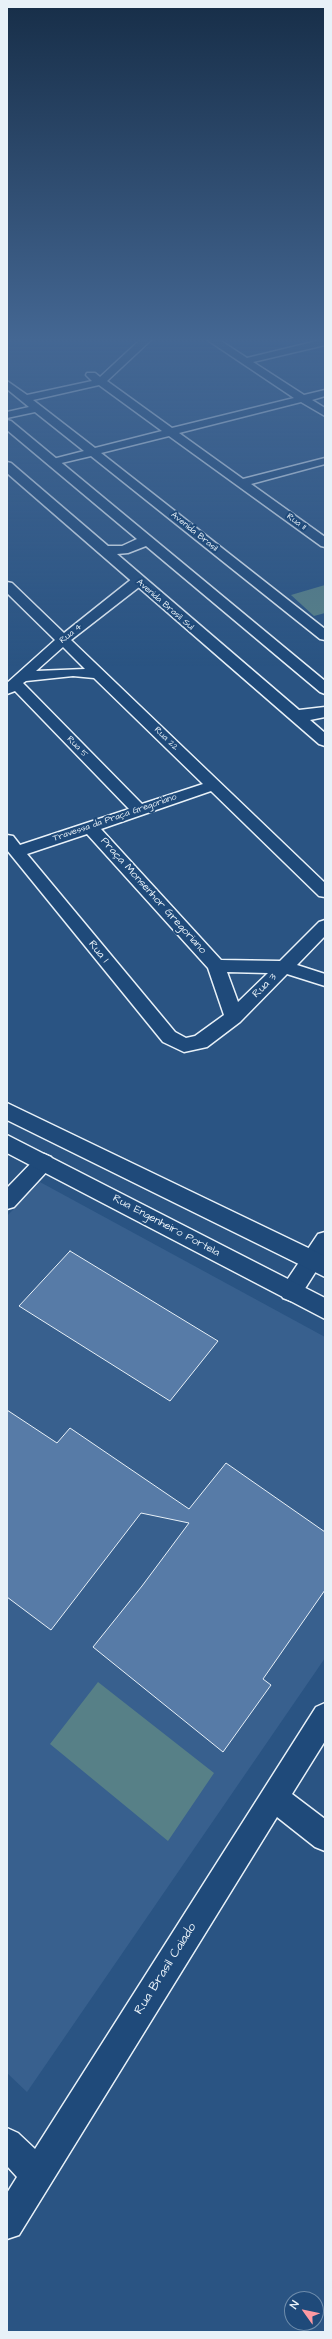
<!DOCTYPE html>
<html>
<head>
<meta charset="utf-8">
<style>
	body { margin:0 }
	#map { position:relative; width:332px; height:2339px; overflow:hidden; background:#2a5483; font-family:"Architects Daughter",sans-serif }
	canvas { display:block }
	.frame { position:absolute; inset:0; border:8px solid #e8f1f8; pointer-events:none }
	.north { position:absolute; left:284px; top:2291px; width:40px; height:40px; box-sizing:border-box; background:#1f4a7a; border:1px solid #6f8dac; border-radius:50%; rotate:303deg; font-size:11px; font-weight:700; line-height:16px; text-align:center; color:#e8f1f8 }
	.north::after { content:''; display:block; margin:auto; width:14px; height:18px; background:#ff9aa2; clip-path:polygon(50% 0,100% 100%,50% 72%,0 100%) }
</style>
</head>
<body>
<div id="map">
<canvas width="332" height="2339"></canvas>
<div class="frame"></div>
<div class="north">N</div>
</div>
<script>
const context = document.querySelector('canvas').getContext('2d');
context.lineJoin = 'round';
function fill(path, color) { context.fillStyle = color; context.fill(path, 'evenodd'); }
const shape = rows => new Path2D(rows.map(r => 'M' + r).join(''));
function trace(path, color, width, dash) { context.strokeStyle = color; context.lineWidth = width; context.lineCap = dash ? 'butt' : 'round'; context.setLineDash(dash || []); context.stroke(path); }
function label(font, color, halo, rows, align = 'center') {
  context.font = font + ' "Architects Daughter",sans-serif'; context.lineWidth = 4; context.setLineDash([]); context.textBaseline = 'middle'; context.strokeStyle = halo; context.fillStyle = color; for (const [text, x, y, turn = 0] of rows) {
    context.save(); context.translate(x, y); context.rotate((+turn || 0) * Math.PI / 180); context.textAlign = isNaN(turn) ? turn : align; if (halo) context.strokeText(text, 0, 0); context.fillText(text, 0, 0); context.restore();
  }
}
fill(shape([
	[40,1182,325,1337,325,1532,226,1463,180,1520,189,1523,142,1586,93,1647,223,1752,271,1685,263,1679,325,1590,325,1658,27,2092,7,2073,7,1597,51,1630,160,1489,70,1428,7,1502,7,1216],
	[70,1251,218,1340,169,1401,19,1306]
]), '#38608e');
fill(shape([
	[325,585,325,613,314,616,291,595],
	[98,1682,214,1773,168,1841,50,1744]
]), '#578087');
const building = shape([
	[70,1251,218,1341,170,1401,19,1306,70,1251],
	[7,1410,57,1443,70,1428,189,1509,226,1463,325,1532,325,1590,263,1679,271,1685,223,1752,93,1647,142,1586,189,1523,141,1513,51,1630,7,1597,7,1410]
]);
fill(building, '#577ba7');
trace(building, '#e8f1f8', 1);
const minor = shape([
	[141,339,152,339,107,381,172,428,294,398,206,339,218,339,247,358,325,339,325,345,253,362,304,395,325,390,325,396,312,400,325,408,325,416,301,402,179,433,243,479,325,458,325,464,251,484,325,537,325,547,321,546,169,436,101,453,325,629,325,640,320,639,91,456,53,465,49,464,47,462,49,460,84,451,35,412,7,418,7,412,29,407,7,389,7,381,27,395,92,381,86,375,87,373,95,373,100,377,141,339],
	[99,385,162,431,95,448,33,400,99,385],
	[138,577,144,581,143,584,71,640,325,883,325,897,319,896,211,791,101,829,221,960,280,961,319,922,325,920,325,936,297,965,325,974,325,986,287,974,240,1022,207,1047,184,1052,163,1042,7,850,7,835,13,836,20,845,129,809,15,691,7,694,7,683,55,640,7,593,7,582,12,583,64,633,133,578,138,577],
	[63,647,85,669,36,671,63,647],
	[73,676,94,678,203,784,142,804,23,683,26,681,73,676],
	[87,834,208,968,224,1015,195,1036,186,1038,175,1032,27,854,87,834],
	[227,972,268,973,238,1002,227,972],
	[44,1154,51,1157,54,1162,51,1167,14,1207,7,1209,7,1188,37,1157,44,1154],
	[325,1232,325,1257,299,1298,291,1301,283,1298,280,1292,283,1286,318,1234,325,1232],
	[325,1703,325,1741,292,1794,325,1819,325,1851,315,1847,277,1817,19,2235,7,2239,7,2193,17,2177,7,2166,7,2128,18,2133,35,2149,316,1707,325,1703]
]);
const tertiary = shape([
	[7,1103,325,1256,325,1277,7,1120,7,1103],
	[7,1135,325,1298,325,1319,7,1153,7,1135]
]);
const primary = shape([
	[7,420,11,421,325,681,325,694,320,692,146,546,128,553,117,554,299,710,325,707,325,717,310,720,325,733,325,746,319,744,7,473,7,462,11,463,108,546,122,546,137,539,7,430,7,420]
]);
trace(minor, '#e8f1f8', 3);
trace(tertiary, '#e8f1f8', 3);
trace(primary, '#e8f1f8', 3);
fill(minor, '#1f4a7a');
fill(tertiary, '#1f4a7a');
fill(primary, '#1f4a7a');
const sky = context.createLinearGradient(0, 0, 0, 667);
sky.addColorStop(0, '#172e48');
sky.addColorStop(0.51, '#446793');
sky.addColorStop(1, '#44679300');
context.fillStyle = sky;
context.fillRect(0, 0, 332, 667);
label('9px', '#e8f1f8', '#1f4a7a', [
	["Rua 11",296,522,36],
	["Avenida Brasil",194,532,39],
	["Avenida Brasil Sul",165,605,41],
	["Rua 4",71,634,-39],
	["Rua 22",166,739,44],
	["Rua 5",77,747,46],
	["Travessa da Praça Gregoriano",115,818,-19]
]);
label('11px', '#e8f1f8', '#1f4a7a', [
	["Praça Monsenhor Gregoriano",153,896,48],
	["Rua 1",98,952,51],
	["Rua 3",265,986,-45],
	["Rua Engenheiro Portela",166,1226,28]
]);
label('13px', '#e8f1f8', '#1f4a7a', [
	["Rua Brasil Caiado",166,1969,-58]
]);
</script>
</body>
</html>
